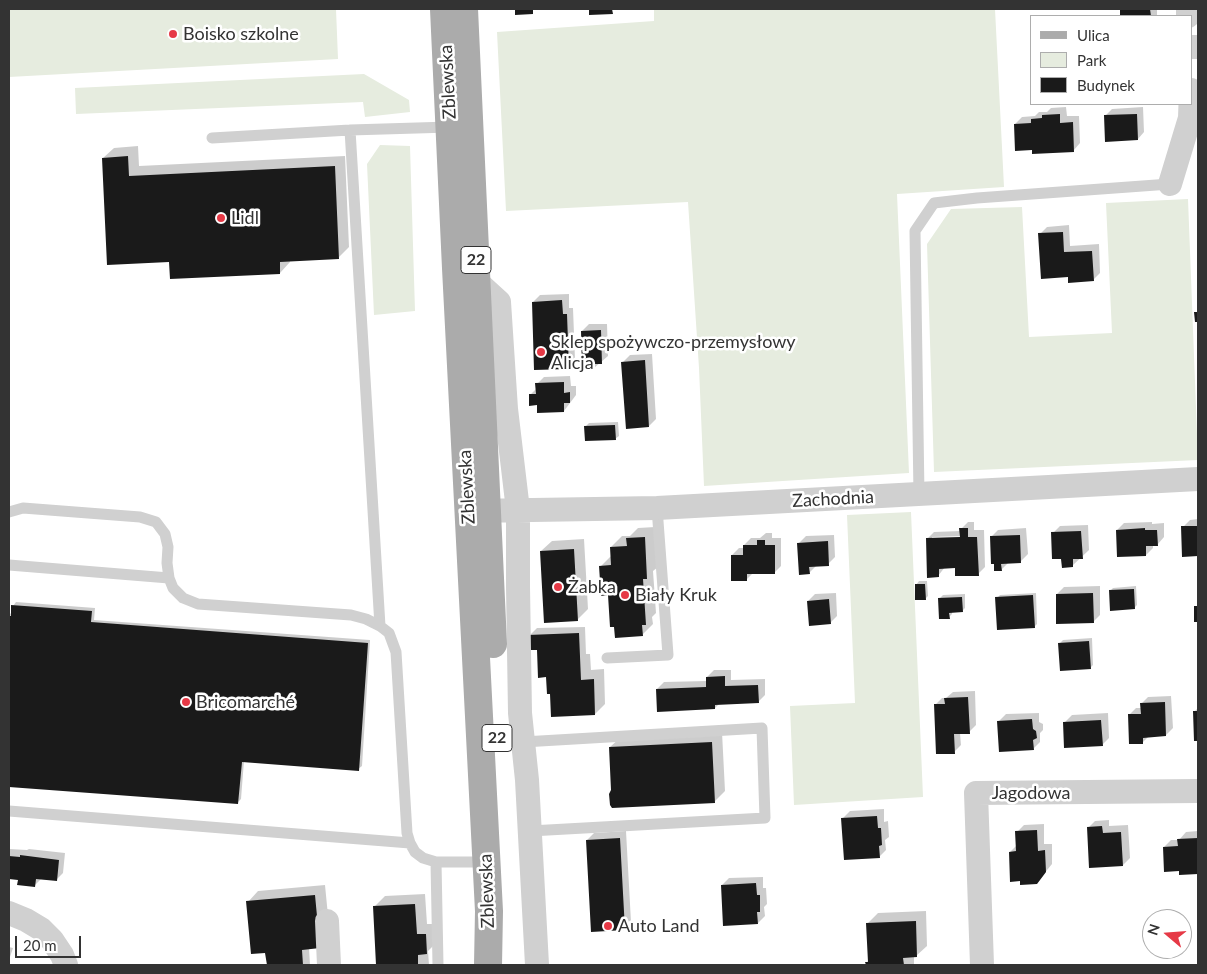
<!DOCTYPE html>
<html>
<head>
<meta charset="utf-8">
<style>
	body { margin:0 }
	#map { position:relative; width:1207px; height:974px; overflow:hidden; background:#fff; font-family:Lato,sans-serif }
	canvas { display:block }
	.frame { position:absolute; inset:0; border:10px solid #333; pointer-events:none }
	.legend { position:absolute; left:1030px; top:15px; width:162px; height:90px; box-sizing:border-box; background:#fff; border:1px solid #adadad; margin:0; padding:6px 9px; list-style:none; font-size:15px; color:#333 }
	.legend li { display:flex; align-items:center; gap:10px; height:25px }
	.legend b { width:25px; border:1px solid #adadad }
	.north { position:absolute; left:1142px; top:909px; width:50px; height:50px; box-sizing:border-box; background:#fff; border:1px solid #adadad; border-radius:50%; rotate:288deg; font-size:14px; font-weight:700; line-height:20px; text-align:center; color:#333 }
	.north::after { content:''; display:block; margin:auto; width:18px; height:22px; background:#e63946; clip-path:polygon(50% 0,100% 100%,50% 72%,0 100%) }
	.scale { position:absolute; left:15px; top:936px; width:66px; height:22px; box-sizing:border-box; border:2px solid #333; border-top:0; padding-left:6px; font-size:15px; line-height:18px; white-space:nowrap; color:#333; -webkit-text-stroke:4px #fff; paint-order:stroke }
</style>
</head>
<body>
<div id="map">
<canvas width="1207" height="974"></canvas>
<div class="frame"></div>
<ul class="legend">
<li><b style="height:6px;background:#ababab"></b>Ulica</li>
<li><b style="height:14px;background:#e6ecdf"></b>Park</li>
<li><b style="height:14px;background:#1a1a1a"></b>Budynek</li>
</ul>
<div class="north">N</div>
<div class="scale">20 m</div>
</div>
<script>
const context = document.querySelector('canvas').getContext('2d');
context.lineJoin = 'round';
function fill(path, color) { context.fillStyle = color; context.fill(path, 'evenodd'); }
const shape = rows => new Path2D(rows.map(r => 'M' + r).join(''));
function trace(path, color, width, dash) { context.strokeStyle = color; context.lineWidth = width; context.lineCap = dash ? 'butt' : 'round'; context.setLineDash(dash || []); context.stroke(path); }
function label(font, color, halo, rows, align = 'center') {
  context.font = font + ' Lato,sans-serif'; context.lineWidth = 5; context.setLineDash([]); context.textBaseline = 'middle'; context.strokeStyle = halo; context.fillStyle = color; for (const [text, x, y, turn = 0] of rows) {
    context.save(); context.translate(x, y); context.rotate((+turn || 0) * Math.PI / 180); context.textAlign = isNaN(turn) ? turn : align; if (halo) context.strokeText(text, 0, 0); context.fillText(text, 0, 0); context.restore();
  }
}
fill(shape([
	[9,9,336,9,338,59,9,77],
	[654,9,995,9,1004,187,897,194,909,473,704,486,699,368,688,202,506,211,497,32,654,21],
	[364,74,409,100,410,112,365,117,363,102,76,114,75,88],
	[380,145,410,146,415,311,374,315,367,164],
	[1188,199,1198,460,934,472,927,244,951,209,1022,207,1029,337,1112,333,1106,203],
	[911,512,923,797,794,805,790,706,855,703,847,515]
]), '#e6ecdf');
fill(shape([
	[1121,9,1157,9,1157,16,1122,16],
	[1066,107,1067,116,1079,116,1080,143,1074,150,1015,124,1022,117,1035,116,1039,112,1047,112,1051,108],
	[1143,107,1144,132,1138,139,1105,116,1112,109],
	[138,146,139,166,345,156,349,247,338,258,290,260,290,262,280,273,170,261,103,158,114,148],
	[1069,225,1070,246,1099,244,1100,273,1093,280,1069,276,1040,234,1047,227],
	[569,294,569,308,573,308,575,360,568,367,533,302,540,295],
	[589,324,607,324,608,356,594,368,582,331],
	[652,354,656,419,649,426,623,362,630,355],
	[570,376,571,386,576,386,576,395,564,411,538,404,530,395,537,388,537,384,544,377],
	[618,422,619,436,615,439,585,427,589,423],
	[1198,519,1198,555,1184,555,1183,527,1190,520],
	[968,522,974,522,974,530,984,530,985,567,978,574,957,567,945,567,938,576,927,539,934,532,961,531,961,529],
	[966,536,966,538,932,539,932,537],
	[1152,522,1152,524,1164,523,1164,537,1158,544,1153,545,1153,548,1146,555,1117,530,1124,523],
	[1088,525,1089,550,1072,566,1062,558,1053,533,1060,526],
	[655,527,658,567,653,571,656,613,652,617,653,624,642,635,610,594,601,566,612,555,611,547,622,536,630,536,638,528],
	[1026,528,1028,554,1021,561,1008,563,1001,570,995,563,991,537,998,530],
	[766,533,772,533,772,538,781,538,781,566,774,573,753,573,746,580,732,555,739,548,744,548,744,545,751,538,760,538],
	[834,535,835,557,828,564,816,566,809,573,799,543,806,536],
	[584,539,588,609,577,620,541,551,552,541],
	[919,581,927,581,928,596,925,599,916,585],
	[1100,586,1100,615,1093,622,1057,594,1064,587],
	[1136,586,1137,605,1134,608,1110,591,1113,588],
	[836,593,837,616,830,623,808,601,815,594],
	[1036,593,1037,624,1034,627,997,598,1000,595],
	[965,594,965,608,962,611,952,611,952,614,949,617,940,598,943,595],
	[16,602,95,608,94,620,370,640,362,766,358,769,244,761,241,799,238,802,9,786,9,613,12,614,13,606],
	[585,627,586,654,590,654,591,670,604,669,605,704,595,714,552,693,539,650,530,635,537,628],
	[1092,638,1093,665,1090,668,1060,643,1063,640],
	[714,670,731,670,731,680,765,679,765,695,758,702,720,703,715,708,657,689,664,682,707,681,707,677],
	[975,691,976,725,969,732,960,733,961,745,954,752,935,705,942,698,946,698,953,692],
	[1171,696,1173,728,1166,735,1149,736,1143,742,1129,715,1136,708,1142,708,1141,704,1148,697],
	[1198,708,1198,740,1195,740,1194,712],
	[1039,713,1039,722,1043,724,1043,730,1040,733,1040,742,1033,749,999,721,1006,714],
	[1108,713,1109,738,1102,745,1065,722,1072,715],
	[722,732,725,791,714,802,612,790,610,747,621,737],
	[884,809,884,822,888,821,889,837,885,840,886,850,879,857,843,818,850,811],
	[1109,820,1109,826,1128,825,1130,858,1123,865,1088,828,1095,821],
	[1044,824,1044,844,1052,844,1052,864,1043,875,1010,852,1017,845,1017,832,1024,825],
	[626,831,631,922,624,929,587,840,594,833],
	[1198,831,1198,872,1180,873,1180,869,1164,847,1171,840,1179,840,1186,832],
	[9,849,27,850,29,849,65,853,63,873,56,880,41,879,35,885,19,878,9,877],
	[763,877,763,888,766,888,767,904,764,907,765,916,758,923,722,885,729,878],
	[325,885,330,936,309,948,310,965,268,965,267,952,248,902,258,891],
	[425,894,427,924,436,924,437,942,428,951,429,965,378,965,374,907,385,896],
	[926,911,927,946,916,956,914,956,914,965,867,965,867,962,869,960,868,923,878,913],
	[9,947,13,948,9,960]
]), '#0003');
fill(shape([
	[515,9,533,9,533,14,515,15],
	[589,9,612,9,613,14,589,15],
	[1120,9,1150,9,1151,16,1120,16],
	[1060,114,1060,123,1073,122,1074,152,1032,154,1032,150,1015,151,1014,124,1031,123,1031,119,1042,118,1042,115],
	[1137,114,1138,140,1105,142,1104,115],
	[128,156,129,176,335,166,339,259,280,262,280,274,170,279,169,262,107,265,102,158],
	[1063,232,1064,252,1092,251,1094,281,1068,283,1068,277,1041,279,1038,233],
	[562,300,563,314,567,314,569,369,534,370,532,302],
	[1194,312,1198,312,1198,322,1195,322],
	[601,330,602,364,594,364,594,369,582,370,581,331],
	[645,360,649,427,626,429,621,362],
	[564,382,564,393,570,392,570,403,564,403,564,412,537,413,537,405,529,406,529,394,536,394,535,383],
	[615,425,616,440,585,441,584,426],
	[1181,526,1198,526,1198,556,1182,557],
	[959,528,968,528,968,537,977,537,979,576,955,576,955,568,939,569,939,577,927,578,926,538,960,537],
	[1145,528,1145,530,1157,530,1158,546,1146,546,1146,556,1117,557,1116,530],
	[1081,531,1083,559,1073,559,1073,567,1062,568,1061,559,1052,559,1051,532],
	[1020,535,1021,563,1001,564,1002,571,994,571,994,564,991,564,990,536],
	[645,537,647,579,643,579,646,625,642,625,643,636,615,638,614,627,610,627,608,595,601,596,599,566,611,565,610,547,627,546,626,538],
	[757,540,765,540,765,545,775,545,775,574,747,574,747,581,731,581,731,555,743,555,743,545,757,545],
	[828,541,829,566,809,567,810,574,799,575,797,543],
	[574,549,578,621,544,623,540,551],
	[915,584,925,584,926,600,915,600],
	[1134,589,1135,609,1110,611,1109,590],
	[1093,593,1094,623,1056,624,1056,594],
	[1033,595,1035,628,997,630,995,597],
	[962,597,963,612,949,613,950,619,939,619,938,598],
	[829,599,831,624,809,626,807,601],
	[11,605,92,611,91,622,368,643,359,771,242,762,238,804,9,787,9,616,11,616],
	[1194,606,1198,606,1198,622,1194,622],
	[579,633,581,680,594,679,595,715,551,717,550,694,547,694,546,677,538,678,537,650,529,650,528,635],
	[1089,641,1091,669,1060,671,1058,643],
	[725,676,725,686,758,685,759,703,715,705,715,709,657,712,656,689,706,687,706,677],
	[968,697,970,734,954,734,955,754,936,754,934,704,945,704,944,698],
	[1165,702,1166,736,1143,738,1143,744,1129,744,1128,714,1141,714,1140,703],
	[1193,711,1198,711,1198,741,1194,741],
	[1032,719,1033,729,1036,731,1037,738,1033,740,1034,750,999,752,997,721],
	[1101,720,1103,746,1064,748,1063,722],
	[712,742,715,803,612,808,610,805,609,794,611,790,609,747],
	[877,816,878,828,881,828,882,845,879,846,880,858,844,860,841,818],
	[1102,826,1103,833,1121,832,1123,866,1089,868,1087,827],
	[1037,830,1038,851,1045,850,1046,872,1037,884,1020,885,1020,881,1010,882,1009,852,1016,851,1015,831],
	[620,838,625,930,591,932,586,840],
	[1198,838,1198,874,1179,875,1179,871,1164,872,1163,847,1178,846,1177,839],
	[20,855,59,860,57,881,36,879,35,887,17,885,18,880,9,879,9,856,20,857],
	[756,883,757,895,760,895,760,912,757,912,758,924,723,926,721,885],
	[315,895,320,948,302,950,303,965,267,965,265,953,251,954,246,901],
	[415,904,417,934,426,934,427,954,418,955,418,965,376,965,373,906],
	[916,921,917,957,903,958,904,965,866,965,865,962,868,962,866,923]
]), '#1a1a1a');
trace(shape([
	[350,130,380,626],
	[212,138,350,130,450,127],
	[919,495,915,231,934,203,977,198,1170,184],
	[9,512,23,508,140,517,156,522,165,534,168,547,167,563,169,578,173,588,183,598,198,604,351,615,366,619,380,626,389,633,396,652,407,833,410,843,415,852,423,858,436,862,486,862],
	[9,565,169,578],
	[607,658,668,655,657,508],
	[523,742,762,728,765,818,530,831],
	[9,811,410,843],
	[436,862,438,965]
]), '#d0d0d0', 11);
trace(shape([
	[1188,9,1188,16],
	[1191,47,1198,47],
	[1170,184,1190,118,1191,90],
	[477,282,499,302,506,409,518,510,518,587,520,713,527,780,537,965],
	[470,511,657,508,1198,479],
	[9,913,26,920,41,929,52,940,62,955,66,965],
	[327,921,329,965],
	[982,965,976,793,1198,791]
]), '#d0d0d0', 24);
trace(shape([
	[444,9,456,268,489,911,488,965],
	[464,9,493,644]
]), '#ababab', 28);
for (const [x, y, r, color] of [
	[173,34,5,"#e63946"],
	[221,218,5,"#e63946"],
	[541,352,5,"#e63946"],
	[558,587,5,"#e63946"],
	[625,595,5,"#e63946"],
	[186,702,5,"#e63946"],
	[608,926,5,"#e63946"]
]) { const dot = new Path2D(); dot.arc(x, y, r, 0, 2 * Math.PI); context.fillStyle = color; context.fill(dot); trace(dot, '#fff', 2); }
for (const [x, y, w] of [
	[476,260,30],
	[497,738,30]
]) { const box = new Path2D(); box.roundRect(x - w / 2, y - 13.5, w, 27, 4); context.fillStyle = '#fff'; context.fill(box); trace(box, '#333', 1); }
label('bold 16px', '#333', null, [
	["22",476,260],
	["22",497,738]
]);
label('18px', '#333', '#fff', [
	["Boisko szkolne",183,34],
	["Lidl",231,218],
	["Sklep spożywczo-przemysłowy",551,342],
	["Alicja",551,363],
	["Żabka",568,587],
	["Biały Kruk",635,595],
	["Bricomarché",196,702],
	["Auto Land",618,926]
], 'left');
label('18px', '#333', '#fff', [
	["Zblewska",448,82,-93],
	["Zblewska",467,487,-93],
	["Zachodnia",833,499,-3],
	["Jagodowa",1031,793],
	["Zblewska",487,891,-92]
]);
</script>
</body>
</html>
